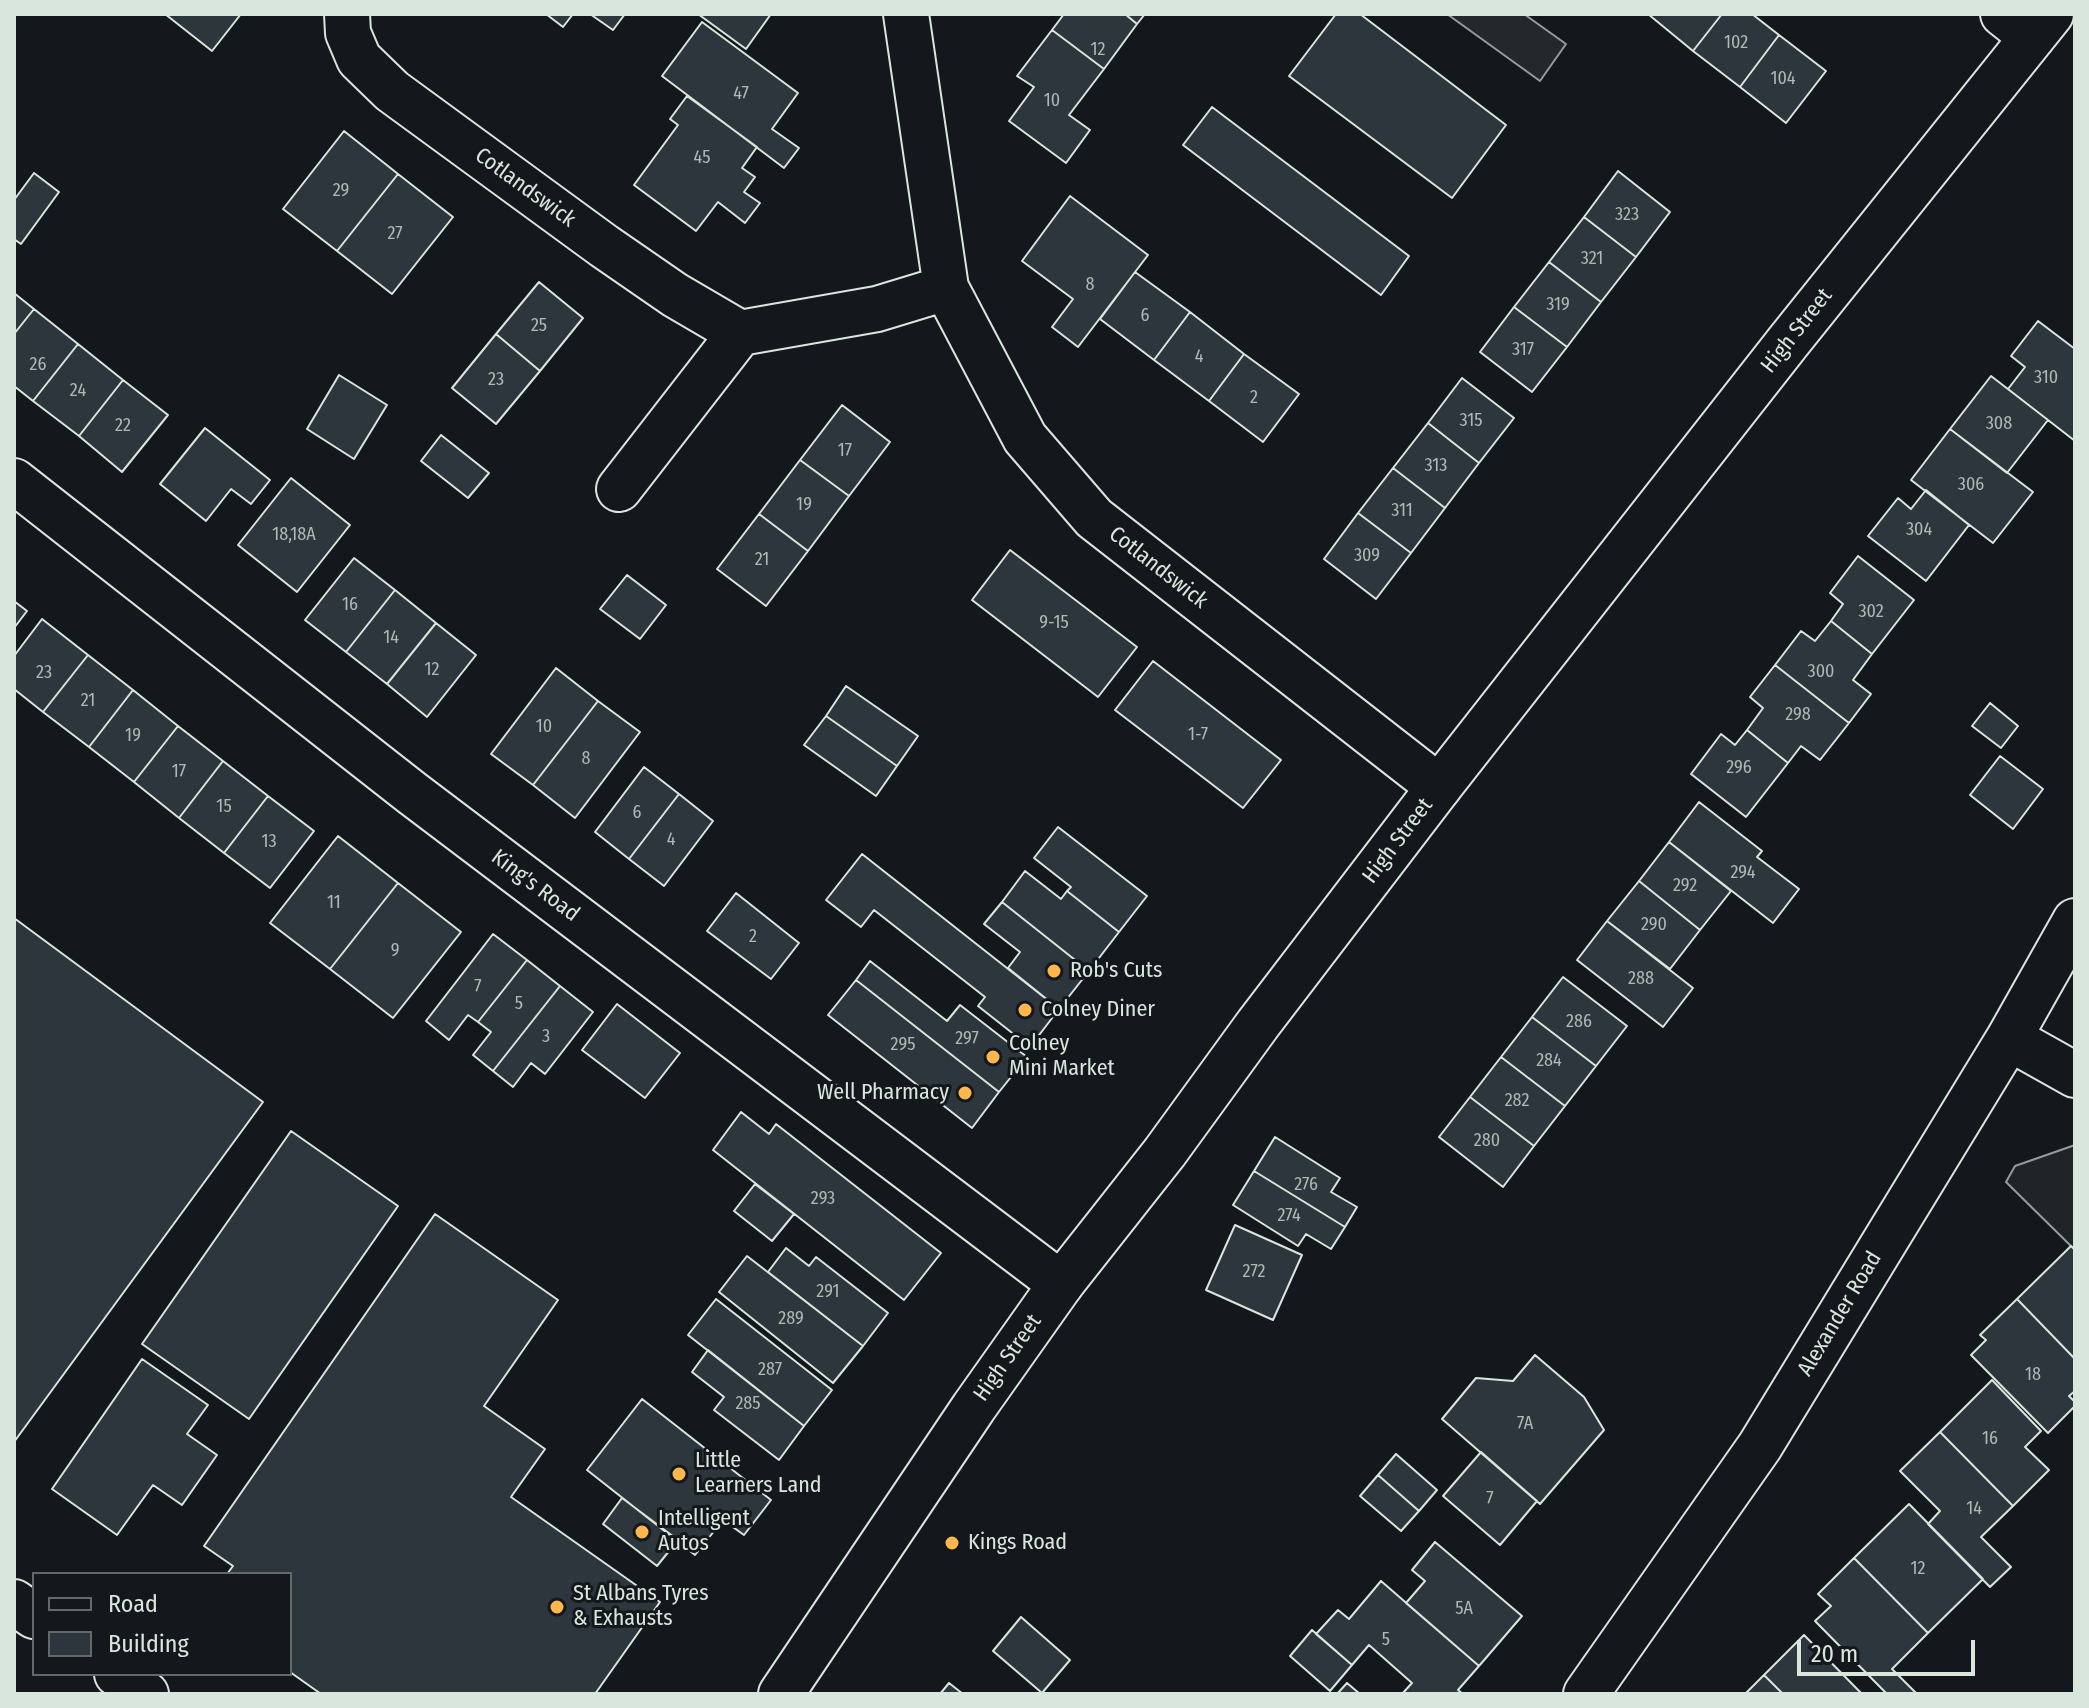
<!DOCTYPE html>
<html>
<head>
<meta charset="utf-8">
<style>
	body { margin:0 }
	#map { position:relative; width:2089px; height:1708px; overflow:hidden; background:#14181c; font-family:"Fira Sans Condensed",sans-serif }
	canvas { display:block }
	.frame { position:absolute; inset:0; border:16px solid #d8e6dc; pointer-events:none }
	.legend { position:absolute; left:32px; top:1572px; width:260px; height:104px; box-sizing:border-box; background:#14181c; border:2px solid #626a69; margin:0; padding:10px 14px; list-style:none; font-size:24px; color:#d8e6dc }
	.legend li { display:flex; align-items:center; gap:16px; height:40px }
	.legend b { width:40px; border:2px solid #626a69 }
	.scale { position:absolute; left:1797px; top:1640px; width:178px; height:36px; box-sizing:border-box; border:4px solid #d8e6dc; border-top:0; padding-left:10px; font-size:24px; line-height:28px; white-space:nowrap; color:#d8e6dc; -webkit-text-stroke:6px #14181c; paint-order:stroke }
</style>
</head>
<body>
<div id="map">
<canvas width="2089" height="1708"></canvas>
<div class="frame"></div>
<ul class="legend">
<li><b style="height:10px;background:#14181c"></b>Road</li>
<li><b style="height:22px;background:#2c363c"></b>Building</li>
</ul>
<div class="scale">20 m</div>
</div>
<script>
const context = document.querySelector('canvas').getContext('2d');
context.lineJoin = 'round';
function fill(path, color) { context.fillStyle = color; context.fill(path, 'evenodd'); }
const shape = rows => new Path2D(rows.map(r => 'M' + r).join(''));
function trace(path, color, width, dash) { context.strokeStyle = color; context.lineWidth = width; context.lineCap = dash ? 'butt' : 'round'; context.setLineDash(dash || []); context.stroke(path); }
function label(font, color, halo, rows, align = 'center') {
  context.font = font + ' "Fira Sans Condensed",sans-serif'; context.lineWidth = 6; context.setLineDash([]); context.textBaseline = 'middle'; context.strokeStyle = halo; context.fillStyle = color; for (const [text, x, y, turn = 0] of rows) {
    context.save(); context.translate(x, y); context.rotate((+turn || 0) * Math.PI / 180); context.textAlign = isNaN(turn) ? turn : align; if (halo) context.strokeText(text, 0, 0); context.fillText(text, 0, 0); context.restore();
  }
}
const green = shape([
	[2075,1145,2075,1250,2006,1182,2015,1166,2075,1145]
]);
fill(green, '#202428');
trace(green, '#939e99', 2);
const parking = shape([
	[1447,14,1524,14,1566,44,1540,81,1447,14]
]);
fill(parking, '#24282b');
trace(parking, '#939e99', 2);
const building = shape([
	[165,14,241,14,212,51,165,14],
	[546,14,573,14,563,27,546,14],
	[590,14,625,14,613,30,590,14],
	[698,14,771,14,746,49,698,14],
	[1064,14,1125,14,1137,24,1104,69,1052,30,1064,14],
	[1125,14,1145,14,1137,24,1125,14],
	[1336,14,1360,14,1506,125,1452,198,1289,76,1336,14],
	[1648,14,1722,14,1693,51,1648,14],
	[1722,14,1752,14,1779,35,1740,87,1693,51,1722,14],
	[702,22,798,93,772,129,799,148,784,168,662,76,702,22],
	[1052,30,1104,69,1069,115,1090,130,1066,163,1009,121,1034,87,1017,76,1052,30],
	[1779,35,1826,71,1786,123,1740,87,1779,35],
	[687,96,757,147,742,168,755,177,744,192,760,203,745,223,718,202,696,231,634,185,678,125,670,119,687,96],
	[1212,107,1409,256,1381,295,1183,145,1212,107],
	[344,131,398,174,337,251,283,209,344,131],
	[1618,171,1670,212,1636,257,1584,217,1618,171],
	[34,173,59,192,21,244,14,239,14,200,34,173],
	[398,174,453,217,392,294,337,251,398,174],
	[1070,196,1148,255,1078,347,1052,327,1073,299,1022,261,1070,196],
	[1584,217,1636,257,1601,302,1549,262,1584,217],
	[1549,262,1601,302,1567,347,1514,307,1549,262],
	[1135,272,1190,312,1154,360,1100,319,1135,272],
	[539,282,583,318,540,371,496,334,539,282],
	[14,293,34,309,14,334,14,293],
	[1514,307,1567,347,1532,392,1480,352,1514,307],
	[34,309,78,344,33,401,14,386,14,334,34,309],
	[1190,312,1244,354,1209,401,1154,360,1190,312],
	[2038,321,2075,349,2075,441,2008,389,2025,367,2011,356,2038,321],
	[496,334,540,371,496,424,452,388,496,334],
	[78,344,123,380,79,436,33,401,78,344],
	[1244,354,1299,394,1263,442,1209,401,1244,354],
	[339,375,387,405,354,459,307,429,339,375],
	[1991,376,2048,420,2007,473,1950,429,1991,376],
	[1462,378,1514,418,1479,463,1428,423,1462,378],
	[123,380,168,415,122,472,79,436,123,380],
	[842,405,890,442,849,496,800,460,842,405],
	[1428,423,1479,463,1445,508,1393,468,1428,423],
	[205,428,270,480,251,504,231,489,206,521,160,484,205,428],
	[1950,429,2033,492,1993,543,1911,480,1950,429],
	[441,435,489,473,468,498,421,461,441,435],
	[800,460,849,496,808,551,759,514,800,460],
	[1393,468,1445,508,1411,553,1358,513,1393,468],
	[291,478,350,525,297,592,238,545,291,478],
	[1926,490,1969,525,1926,581,1868,536,1898,498,1911,509,1926,490],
	[1358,513,1411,553,1376,599,1324,559,1358,513],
	[759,514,808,551,766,606,717,569,759,514],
	[1010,550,1137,647,1098,697,972,600,1010,550],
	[1858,556,1914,600,1872,654,1831,621,1843,604,1830,593,1858,556],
	[354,558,395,590,346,652,305,620,354,558],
	[627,575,666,605,640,639,600,609,627,575],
	[395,590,436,623,387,684,346,652,395,590],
	[14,601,27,611,14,628,14,601],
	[42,619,88,655,43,712,14,689,14,656,42,619],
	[1831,621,1872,654,1853,680,1871,694,1849,723,1775,665,1801,631,1815,641,1831,621],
	[436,623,476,655,427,717,387,684,436,623],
	[88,655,133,690,89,747,43,712,88,655],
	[1153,661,1281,760,1243,808,1115,710,1153,661],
	[1775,665,1849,723,1820,760,1801,746,1788,763,1747,730,1763,708,1750,697,1775,665],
	[556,668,598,701,533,785,491,754,556,668],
	[846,686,918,736,897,766,826,716,846,686],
	[133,690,178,726,134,782,89,747,133,690],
	[598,701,640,732,575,818,533,785,598,701],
	[1990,703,2018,726,2001,748,1972,726,1990,703],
	[826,716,897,766,876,796,804,745,826,716],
	[178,726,223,761,179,818,134,782,178,726],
	[1747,730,1788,763,1746,817,1691,774,1721,734,1735,745,1747,730],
	[2000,756,2043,789,2013,829,1970,795,2000,756],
	[223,761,268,796,224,853,179,818,223,761],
	[644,767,679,794,629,859,595,832,644,767],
	[679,794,713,821,664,886,629,859,679,794],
	[268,796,314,831,270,888,224,853,268,796],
	[1699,802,1762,851,1757,857,1799,889,1773,923,1669,842,1699,802],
	[1058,827,1147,896,1119,932,1067,891,1071,887,1034,858,1058,827],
	[338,836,398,883,330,969,270,923,338,836],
	[1669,842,1731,891,1700,930,1639,881,1669,842],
	[862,854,1059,1009,1030,1047,978,1006,985,997,874,910,861,927,826,900,862,854],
	[1025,871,1061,899,1067,891,1119,932,1089,971,1002,902,1025,871],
	[1639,881,1700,930,1670,969,1607,921,1639,881],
	[398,883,461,932,393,1018,330,969,398,883],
	[736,893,799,943,771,979,707,931,736,893],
	[1002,902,1089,971,1059,1009,1008,968,1020,952,984,924,1002,902],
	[14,918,263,1102,14,1442,14,918],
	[1607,921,1693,988,1663,1027,1577,960,1607,921],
	[493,934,527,960,478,1022,468,1015,449,1040,426,1021,493,934],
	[527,960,560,986,493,1071,473,1055,491,1032,478,1022,527,960],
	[870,961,947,1021,960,1005,1027,1057,999,1092,856,980,870,961],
	[1563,977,1627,1026,1596,1066,1532,1017,1563,977],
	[856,980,999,1092,972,1128,828,1015,856,980],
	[560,986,593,1012,545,1074,531,1063,513,1087,493,1071,560,986],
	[617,1004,680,1053,645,1098,582,1050,617,1004],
	[1532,1017,1596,1066,1565,1106,1501,1057,1532,1017],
	[1501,1057,1565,1106,1534,1146,1470,1097,1501,1057],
	[1470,1097,1534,1146,1503,1187,1439,1137,1470,1097],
	[741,1112,769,1134,776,1124,941,1253,904,1300,713,1150,741,1112],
	[291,1131,398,1206,249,1419,142,1344,291,1131],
	[1275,1137,1340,1178,1331,1192,1357,1207,1345,1227,1254,1171,1275,1137],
	[1254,1171,1345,1227,1331,1249,1306,1234,1298,1246,1233,1205,1254,1171],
	[755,1184,794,1214,772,1241,734,1211,755,1184],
	[435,1214,558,1300,484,1406,545,1449,511,1497,660,1602,595,1694,321,1694,290,1672,290,1574,227,1574,233,1566,204,1546,435,1214],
	[1235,1225,1302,1255,1273,1320,1206,1290,1235,1225],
	[2071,1246,2075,1250,2075,1359,2017,1299,2071,1246],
	[786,1248,809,1266,816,1257,888,1313,863,1346,768,1272,786,1248],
	[747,1256,863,1346,833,1383,719,1292,747,1256],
	[716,1299,832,1390,804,1426,688,1335,716,1299],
	[2017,1299,2075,1359,2075,1391,2069,1396,2075,1402,2075,1406,2048,1433,1971,1355,1986,1340,1980,1335,2017,1299],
	[708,1350,804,1426,779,1460,714,1410,724,1397,692,1372,708,1350],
	[1535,1355,1584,1397,1604,1430,1540,1504,1442,1419,1476,1378,1513,1381,1535,1355],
	[142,1359,208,1405,187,1434,217,1455,182,1505,153,1485,117,1535,52,1489,142,1359],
	[1992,1380,2041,1431,2025,1447,2049,1470,2013,1506,1940,1432,1992,1380],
	[642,1399,771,1500,744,1535,723,1520,695,1555,587,1470,642,1399],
	[1940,1432,2013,1506,1981,1537,2011,1567,1990,1587,1928,1524,1940,1511,1900,1471,1940,1432],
	[1481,1452,1537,1501,1500,1545,1443,1496,1481,1452],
	[1396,1454,1437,1490,1419,1511,1378,1475,1396,1454],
	[1378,1475,1419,1511,1401,1531,1360,1496,1378,1475],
	[622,1498,678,1540,657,1566,603,1524,622,1498],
	[1909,1504,1983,1579,1928,1633,1854,1558,1909,1504],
	[1435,1542,1522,1616,1479,1666,1406,1603,1425,1581,1412,1570,1435,1542],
	[1854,1558,1928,1633,1892,1669,1917,1694,1887,1694,1815,1621,1831,1606,1818,1594,1854,1558],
	[1381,1581,1479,1666,1458,1690,1463,1694,1402,1694,1412,1683,1369,1645,1352,1665,1316,1634,1338,1610,1349,1619,1381,1581],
	[1021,1617,1070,1660,1042,1693,993,1651,1021,1617],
	[1312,1630,1352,1665,1330,1691,1290,1656,1312,1630],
	[1804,1635,1862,1694,1783,1694,1764,1675,1804,1635],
	[1764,1675,1783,1694,1745,1694,1764,1675],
	[949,1683,963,1694,940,1694,949,1683],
	[1347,1683,1360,1694,1337,1694,1347,1683]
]);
fill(building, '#2c363c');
trace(building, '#d8e6dc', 2);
const minor = shape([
	[347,14,348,33,359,59,392,91,604,246,675,295,740,333,877,309,946,288],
	[906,14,946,288,1025,438,1094,518,1439,787],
	[2003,14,2032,37],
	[14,481,412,793,1061,1284],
	[619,489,740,333],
	[2009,1038,2075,1075],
	[14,1602,34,1616],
	[117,1674,146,1694],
	[1586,1694,1760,1446,2009,1038,2075,921]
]);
const tertiary = shape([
	[781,1694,974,1407,1061,1284,1165,1152,1258,1024,1439,787,1788,342,2051,14]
]);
trace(minor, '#d8e6dc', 48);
trace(tertiary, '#d8e6dc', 48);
trace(minor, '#14181c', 44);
trace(tertiary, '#14181c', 44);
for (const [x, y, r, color] of [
	[1054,971,8,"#ffb74d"],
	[1025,1010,8,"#ffb74d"],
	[993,1057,8,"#ffb74d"],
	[965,1093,8,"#ffb74d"],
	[679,1474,8,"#ffb74d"],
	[642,1532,8,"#ffb74d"],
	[952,1543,8,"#ffb74d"],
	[557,1607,8,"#ffb74d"]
]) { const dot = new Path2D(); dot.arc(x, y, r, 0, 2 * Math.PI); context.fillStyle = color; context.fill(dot); trace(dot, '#14181c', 3); }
label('18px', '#adbab4', null, [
	["102",1736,43],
	["12",1098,50],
	["104",1783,79],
	["47",741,94],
	["10",1052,101],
	["45",702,158],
	["29",341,191],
	["323",1627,215],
	["27",395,234],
	["321",1592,259],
	["8",1090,285],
	["319",1558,305],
	["6",1145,316],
	["25",539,326],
	["317",1523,350],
	["4",1199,357],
	["26",38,365],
	["310",2046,378],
	["23",496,380],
	["24",78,391],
	["2",1254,398],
	["315",1471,421],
	["308",1999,424],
	["22",123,426],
	["17",845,451],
	["313",1436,466],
	["306",1971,485],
	["19",804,505],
	["311",1402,511],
	["304",1919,530],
	["18,18A",294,535],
	["309",1367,556],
	["21",762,560],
	["16",350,605],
	["302",1871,612],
	["9-15",1054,623],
	["14",391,638],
	["12",432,670],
	["300",1821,672],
	["23",44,673],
	["21",88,701],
	["298",1798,715],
	["10",544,727],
	["1-7",1198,735],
	["19",133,736],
	["8",586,759],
	["296",1739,768],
	["17",179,772],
	["15",224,807],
	["6",637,813],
	["4",671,840],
	["13",269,842],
	["294",1743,873],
	["292",1685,886],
	["11",334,903],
	["290",1654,925],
	["2",753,937],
	["9",395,951],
	["288",1641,979],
	["7",478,987],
	["5",519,1004],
	["286",1579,1022],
	["3",546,1037],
	["297",967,1039],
	["295",903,1045],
	["284",1549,1061],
	["282",1517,1101],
	["280",1487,1141],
	["276",1306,1185],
	["293",823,1199],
	["274",1289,1216],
	["272",1254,1272],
	["291",828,1292],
	["289",791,1319],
	["287",770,1370],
	["18",2033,1375],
	["285",748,1404],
	["7A",1525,1424],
	["16",1990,1439],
	["7",1490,1499],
	["14",1974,1509],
	["12",1918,1569],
	["5A",1464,1609],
	["5",1386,1640]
]);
label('22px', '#d8e6dc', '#14181c', [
	["Cotlandswick",525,188,36],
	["High Street",1797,331,-52],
	["Cotlandswick",1158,568,38],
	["High Street",1398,841,-53],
	["King's Road",535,886,37],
	["Alexander Road",1840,1314,-59],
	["High Street",1008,1358,-55]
]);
label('22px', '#d8e6dc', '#14181c', [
	["Rob's Cuts",1070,971],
	["Colney Diner",1041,1010],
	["Colney",1009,1044],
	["Mini Market",1009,1069],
	["Well Pharmacy",949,1093,"right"],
	["Little",695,1461],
	["Learners Land",695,1486],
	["Intelligent",658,1519],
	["Autos",658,1544],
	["Kings Road",968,1543],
	["St Albans Tyres",573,1594],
	["& Exhausts",573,1619]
], 'left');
</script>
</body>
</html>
